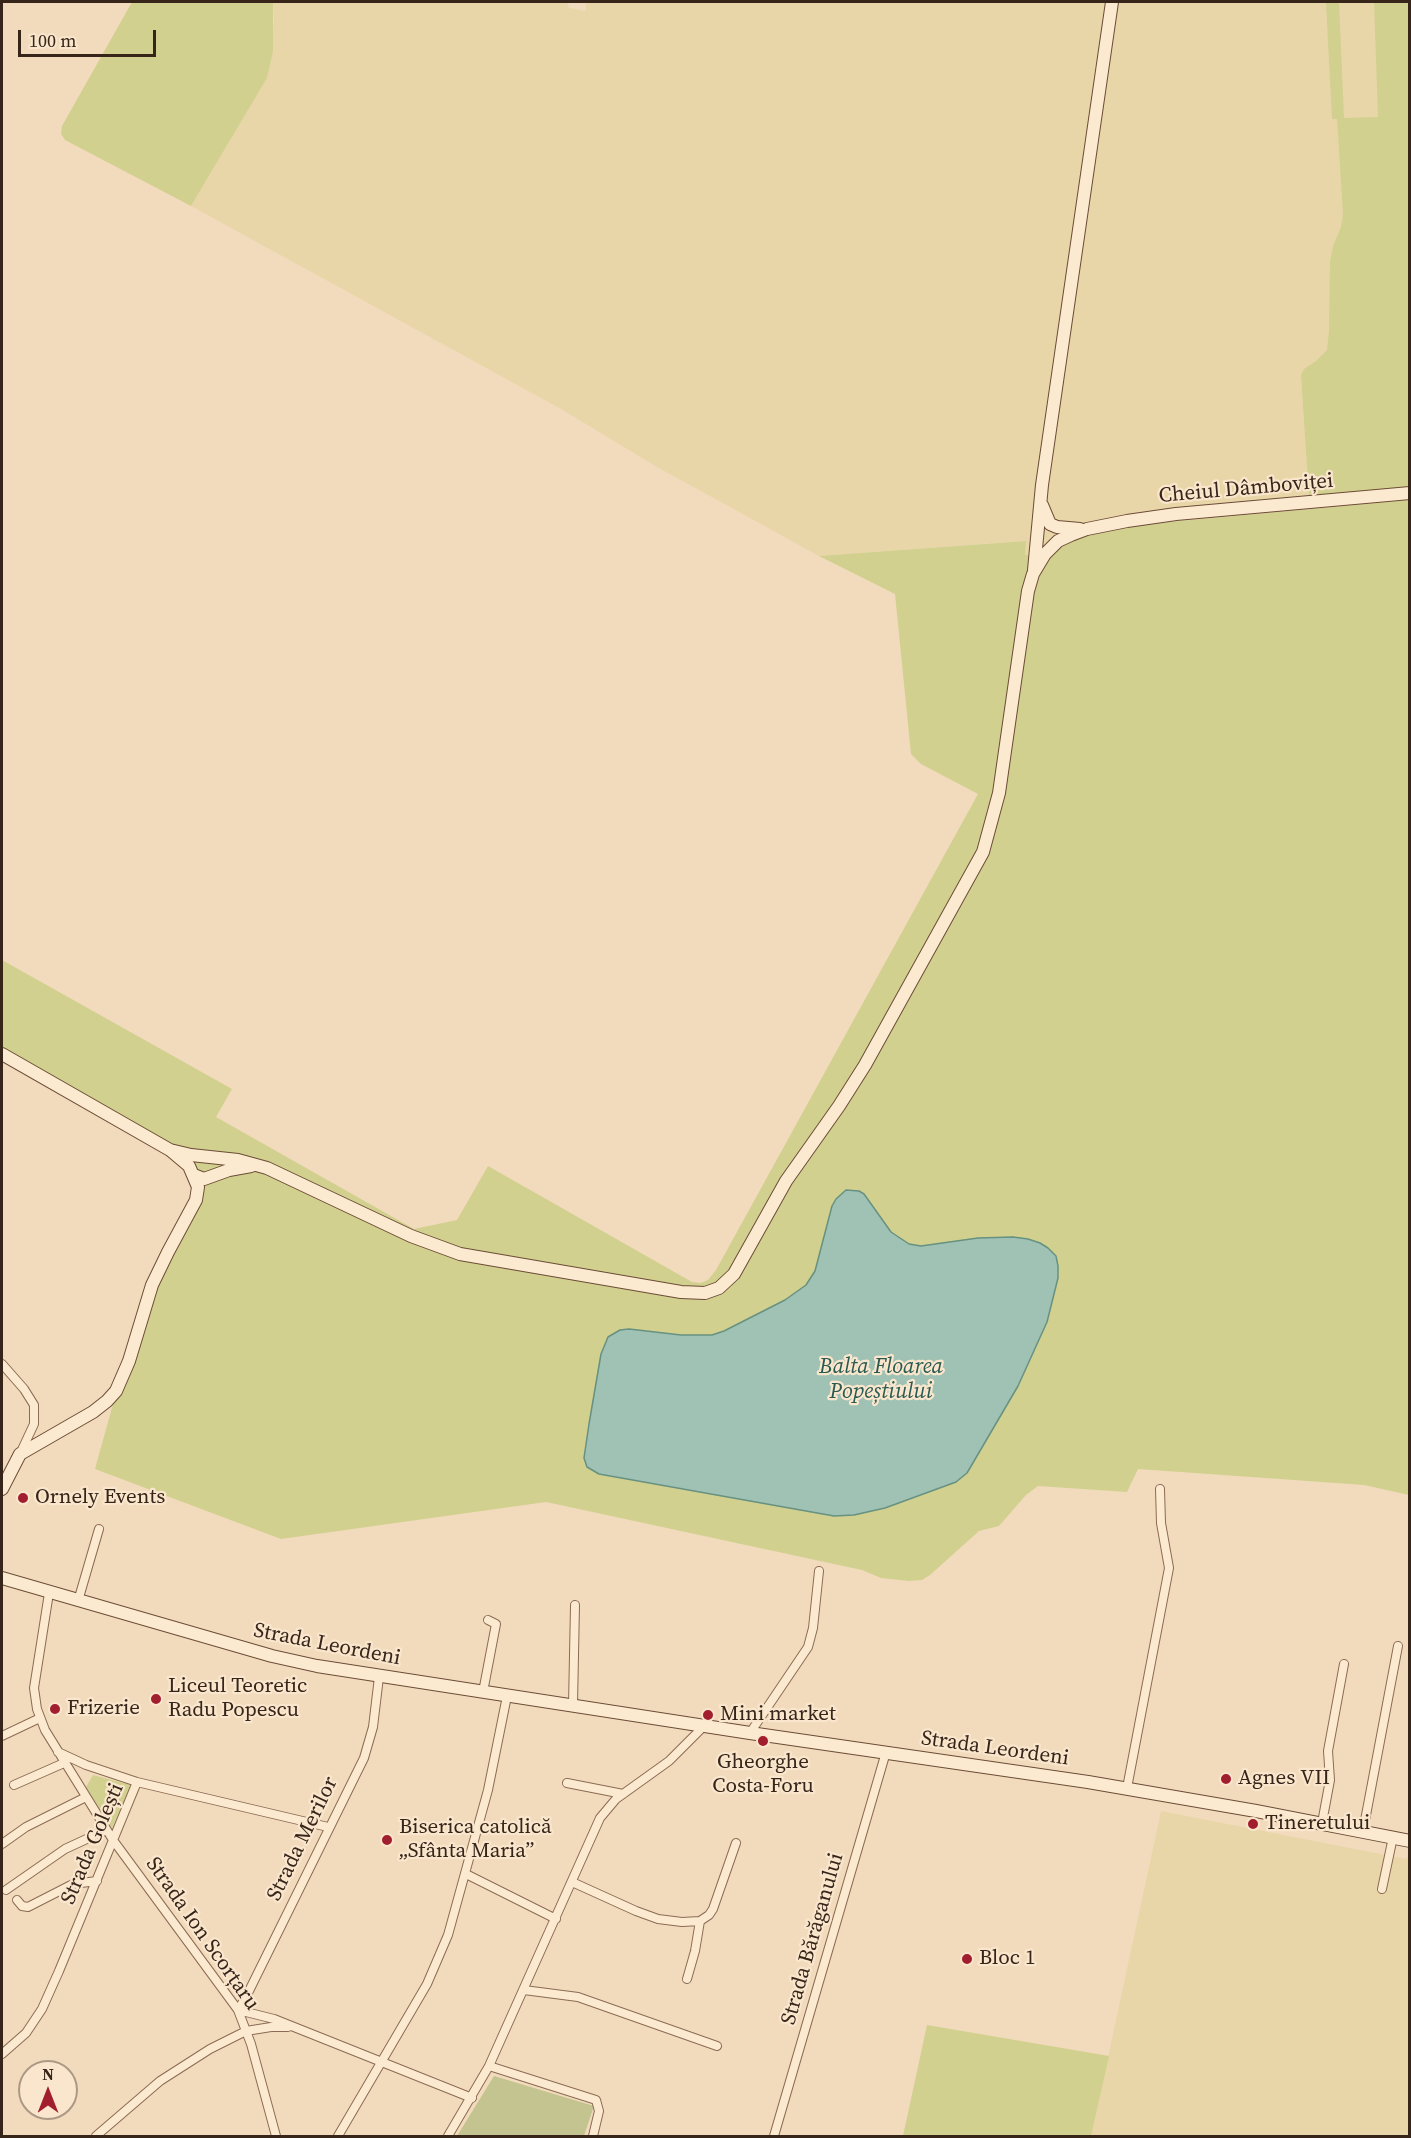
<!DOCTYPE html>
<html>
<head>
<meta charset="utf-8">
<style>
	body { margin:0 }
	#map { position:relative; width:1411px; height:2138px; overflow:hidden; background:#f2dbbc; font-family:"Source Serif 4",serif }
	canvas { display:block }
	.frame { position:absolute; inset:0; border:3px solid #38251a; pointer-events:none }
	.north { position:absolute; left:18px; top:2060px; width:60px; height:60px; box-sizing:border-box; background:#f9e6cc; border:2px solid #ac9985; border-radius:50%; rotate:0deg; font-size:16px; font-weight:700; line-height:24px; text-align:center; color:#38251a }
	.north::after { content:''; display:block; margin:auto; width:21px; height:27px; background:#a01e2e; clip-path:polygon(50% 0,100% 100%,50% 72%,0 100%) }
	.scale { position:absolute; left:18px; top:30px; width:138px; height:27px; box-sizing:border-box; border:3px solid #38251a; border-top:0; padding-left:8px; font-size:18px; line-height:21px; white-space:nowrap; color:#38251a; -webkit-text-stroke:4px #f9e6cc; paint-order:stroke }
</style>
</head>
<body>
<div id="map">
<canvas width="1411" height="2138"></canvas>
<div class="frame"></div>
<div class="north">N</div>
<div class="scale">100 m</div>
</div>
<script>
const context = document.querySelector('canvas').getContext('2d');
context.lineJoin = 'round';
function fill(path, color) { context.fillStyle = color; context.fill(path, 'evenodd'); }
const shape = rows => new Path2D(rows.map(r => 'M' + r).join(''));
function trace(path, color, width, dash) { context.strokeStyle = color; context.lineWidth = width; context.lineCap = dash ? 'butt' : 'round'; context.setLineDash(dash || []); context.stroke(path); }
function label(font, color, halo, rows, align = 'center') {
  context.font = font + ' "Source Serif 4",serif'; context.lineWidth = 4.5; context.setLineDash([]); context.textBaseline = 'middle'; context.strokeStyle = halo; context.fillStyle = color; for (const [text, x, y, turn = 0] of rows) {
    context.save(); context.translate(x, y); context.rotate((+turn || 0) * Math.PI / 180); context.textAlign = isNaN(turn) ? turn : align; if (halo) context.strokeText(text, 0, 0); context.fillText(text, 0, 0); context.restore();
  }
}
fill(shape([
	[273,2,567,2,569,8,586,11,586,2,1409,2,1409,500,1164,522,1069,542,1053,555,1025,555,1025,541,819,556,657,467,561,409,191,206,267,78,274,21],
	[1161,1811,1406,1859,1409,1854,1409,2136,1091,2136]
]), '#e8d6a8');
fill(shape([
	[132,2,273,2,273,51,267,78,191,206,65,140,61,134,62,126],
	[1326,2,1339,2,1344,118,1378,117,1374,2,1409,2,1409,487,1309,496,1301,375,1304,369,1316,361,1327,350,1329,331,1330,261,1333,246,1341,227,1343,215,1337,119,1332,119],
	[1409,500,1409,1495,1364,1485,1138,1469,1127,1492,1038,1486,1026,1495,999,1526,979,1531,930,1575,922,1580,909,1581,881,1578,862,1570,546,1502,281,1539,95,1469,113,1404,124,1389,129,1376,157,1285,187,1226,194,1184,169,1144,2,1048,2,960,232,1089,216,1117,414,1229,457,1220,488,1166,692,1282,701,1283,708,1280,716,1270,978,794,921,764,911,754,895,594,819,556,1026,541,1025,555,1052,555,1069,542,1092,533,1135,525],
	[93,1775,131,1785,112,1828,86,1787],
	[927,2025,1109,2056,1091,2136,903,2136]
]), '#d1d08f');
fill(shape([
	[494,2076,594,2106,584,2136,457,2136]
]), '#c4c490');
const water = shape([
	[846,1190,859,1191,864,1194,891,1232,909,1244,921,1246,978,1238,1013,1237,1028,1239,1040,1243,1048,1248,1056,1256,1058,1266,1058,1278,1047,1322,1018,1386,967,1473,956,1482,885,1508,854,1515,834,1516,599,1474,587,1467,584,1458,589,1424,601,1354,608,1337,620,1330,629,1329,681,1335,712,1335,724,1331,785,1300,806,1285,815,1271,832,1206,836,1199,846,1190]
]);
fill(water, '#a0c2b4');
trace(water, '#679181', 1.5);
const street = shape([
	[2,1364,24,1389,34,1405,34,1424,20,1454],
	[49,1593,34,1688,37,1709,45,1730,113,1840,238,2010,251,2044,276,2136],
	[78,1601,99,1529],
	[379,1677,373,1727,364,1758,247,1995,238,2010,274,2019,472,2098],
	[483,1692,496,1624,488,1620],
	[573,1705,575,1605],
	[750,1733,808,1647,813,1628,819,1571],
	[2,1736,40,1718],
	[58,1752,86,1765,137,1782,328,1827],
	[567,1783,623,1794],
	[14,1785,64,1763],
	[1127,1788,1169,1568,1161,1523,1160,1489],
	[1322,1823,1330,1780,1328,1751,1344,1664],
	[1363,1831,1398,1646],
	[2,1844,26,1827,86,1797],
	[466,1874,556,1919],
	[572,1882,636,1911,658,1919,682,1922,700,1921,709,1915,713,1909,736,1843],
	[1382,1889,1393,1837],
	[6,1890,65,1849,106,1830],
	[17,1900,22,1906,28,1907,73,1884,97,1881],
	[687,1979,695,1951,700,1921],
	[524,1990,578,1997,717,2046],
	[2,2054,26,2033,42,2009,59,1971,137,1782],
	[489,2066,596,2100,599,2111,593,2136],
	[96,2136,160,2081,210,2049,246,2031,271,2027,288,2027],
	[338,2136,427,1984,448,1935,488,1790,507,1696],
	[448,2136,489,2066,600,1818,616,1799,669,1761,704,1726],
	[774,2136,886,1752]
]);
const secondary = shape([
	[1042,505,1050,524,1057,527,1080,529],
	[1034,570,1042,485,1112,2],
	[2,1054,170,1150,189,1166,198,1187,196,1200,168,1252,152,1285,129,1361,116,1391,107,1401,93,1412,20,1454,2,1489],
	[170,1150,191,1155,238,1160,267,1168,411,1236,460,1254,681,1292,705,1293,719,1288,734,1274,786,1181,839,1106,865,1065,983,852,999,793,1028,591,1033,574,1045,554,1058,541,1071,535,1087,529,1127,521,1176,514,1410,493],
	[194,1175,204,1179,229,1170,251,1166],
	[2,1578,272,1656,317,1666,750,1733,1088,1782,1256,1811,1410,1841]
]);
trace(street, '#8b6b54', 10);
trace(secondary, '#6c4c37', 14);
trace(street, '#fcead0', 8);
trace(secondary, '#fcead0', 12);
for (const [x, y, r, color] of [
	[23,1498,6,"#a01e2e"],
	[156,1699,6,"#a01e2e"],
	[55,1709,6,"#a01e2e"],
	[708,1715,6,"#a01e2e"],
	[763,1741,6,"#a01e2e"],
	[1226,1779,6,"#a01e2e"],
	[1253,1824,6,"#a01e2e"],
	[387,1840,6,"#a01e2e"],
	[967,1959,6,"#a01e2e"]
]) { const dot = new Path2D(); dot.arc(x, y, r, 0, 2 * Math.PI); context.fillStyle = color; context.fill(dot); trace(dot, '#f9e6cc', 2); }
label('21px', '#38251a', '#f9e6cc', [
	["Cheiul Dâmboviței",1246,489,-5],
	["Strada Leordeni",327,1645,11],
	["Strada Leordeni",995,1749,8],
	["Strada Merilor",303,1839,-64],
	["Strada Golești",93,1844,-67],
	["Strada Ion Scorțaru",202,1934,55],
	["Strada Bărăganului",813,1939,-74]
]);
label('21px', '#38251a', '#f9e6cc', [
	["Ornely Events",35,1498],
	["Liceul Teoretic",168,1687],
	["Radu Popescu",168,1711],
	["Frizerie",67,1709],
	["Mini market",720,1715],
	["Gheorghe",763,1763,"center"],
	["Costa-Foru",763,1787,"center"],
	["Agnes VII",1238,1779],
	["Tineretului",1265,1824],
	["Biserica catolică",399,1828],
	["„Sfânta Maria”",399,1852],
	["Bloc 1",979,1959]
], 'left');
label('italic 22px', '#285a51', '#f9e6cc', [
	["Balta Floarea",881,1367],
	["Popeștiului",881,1392]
]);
</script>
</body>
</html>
